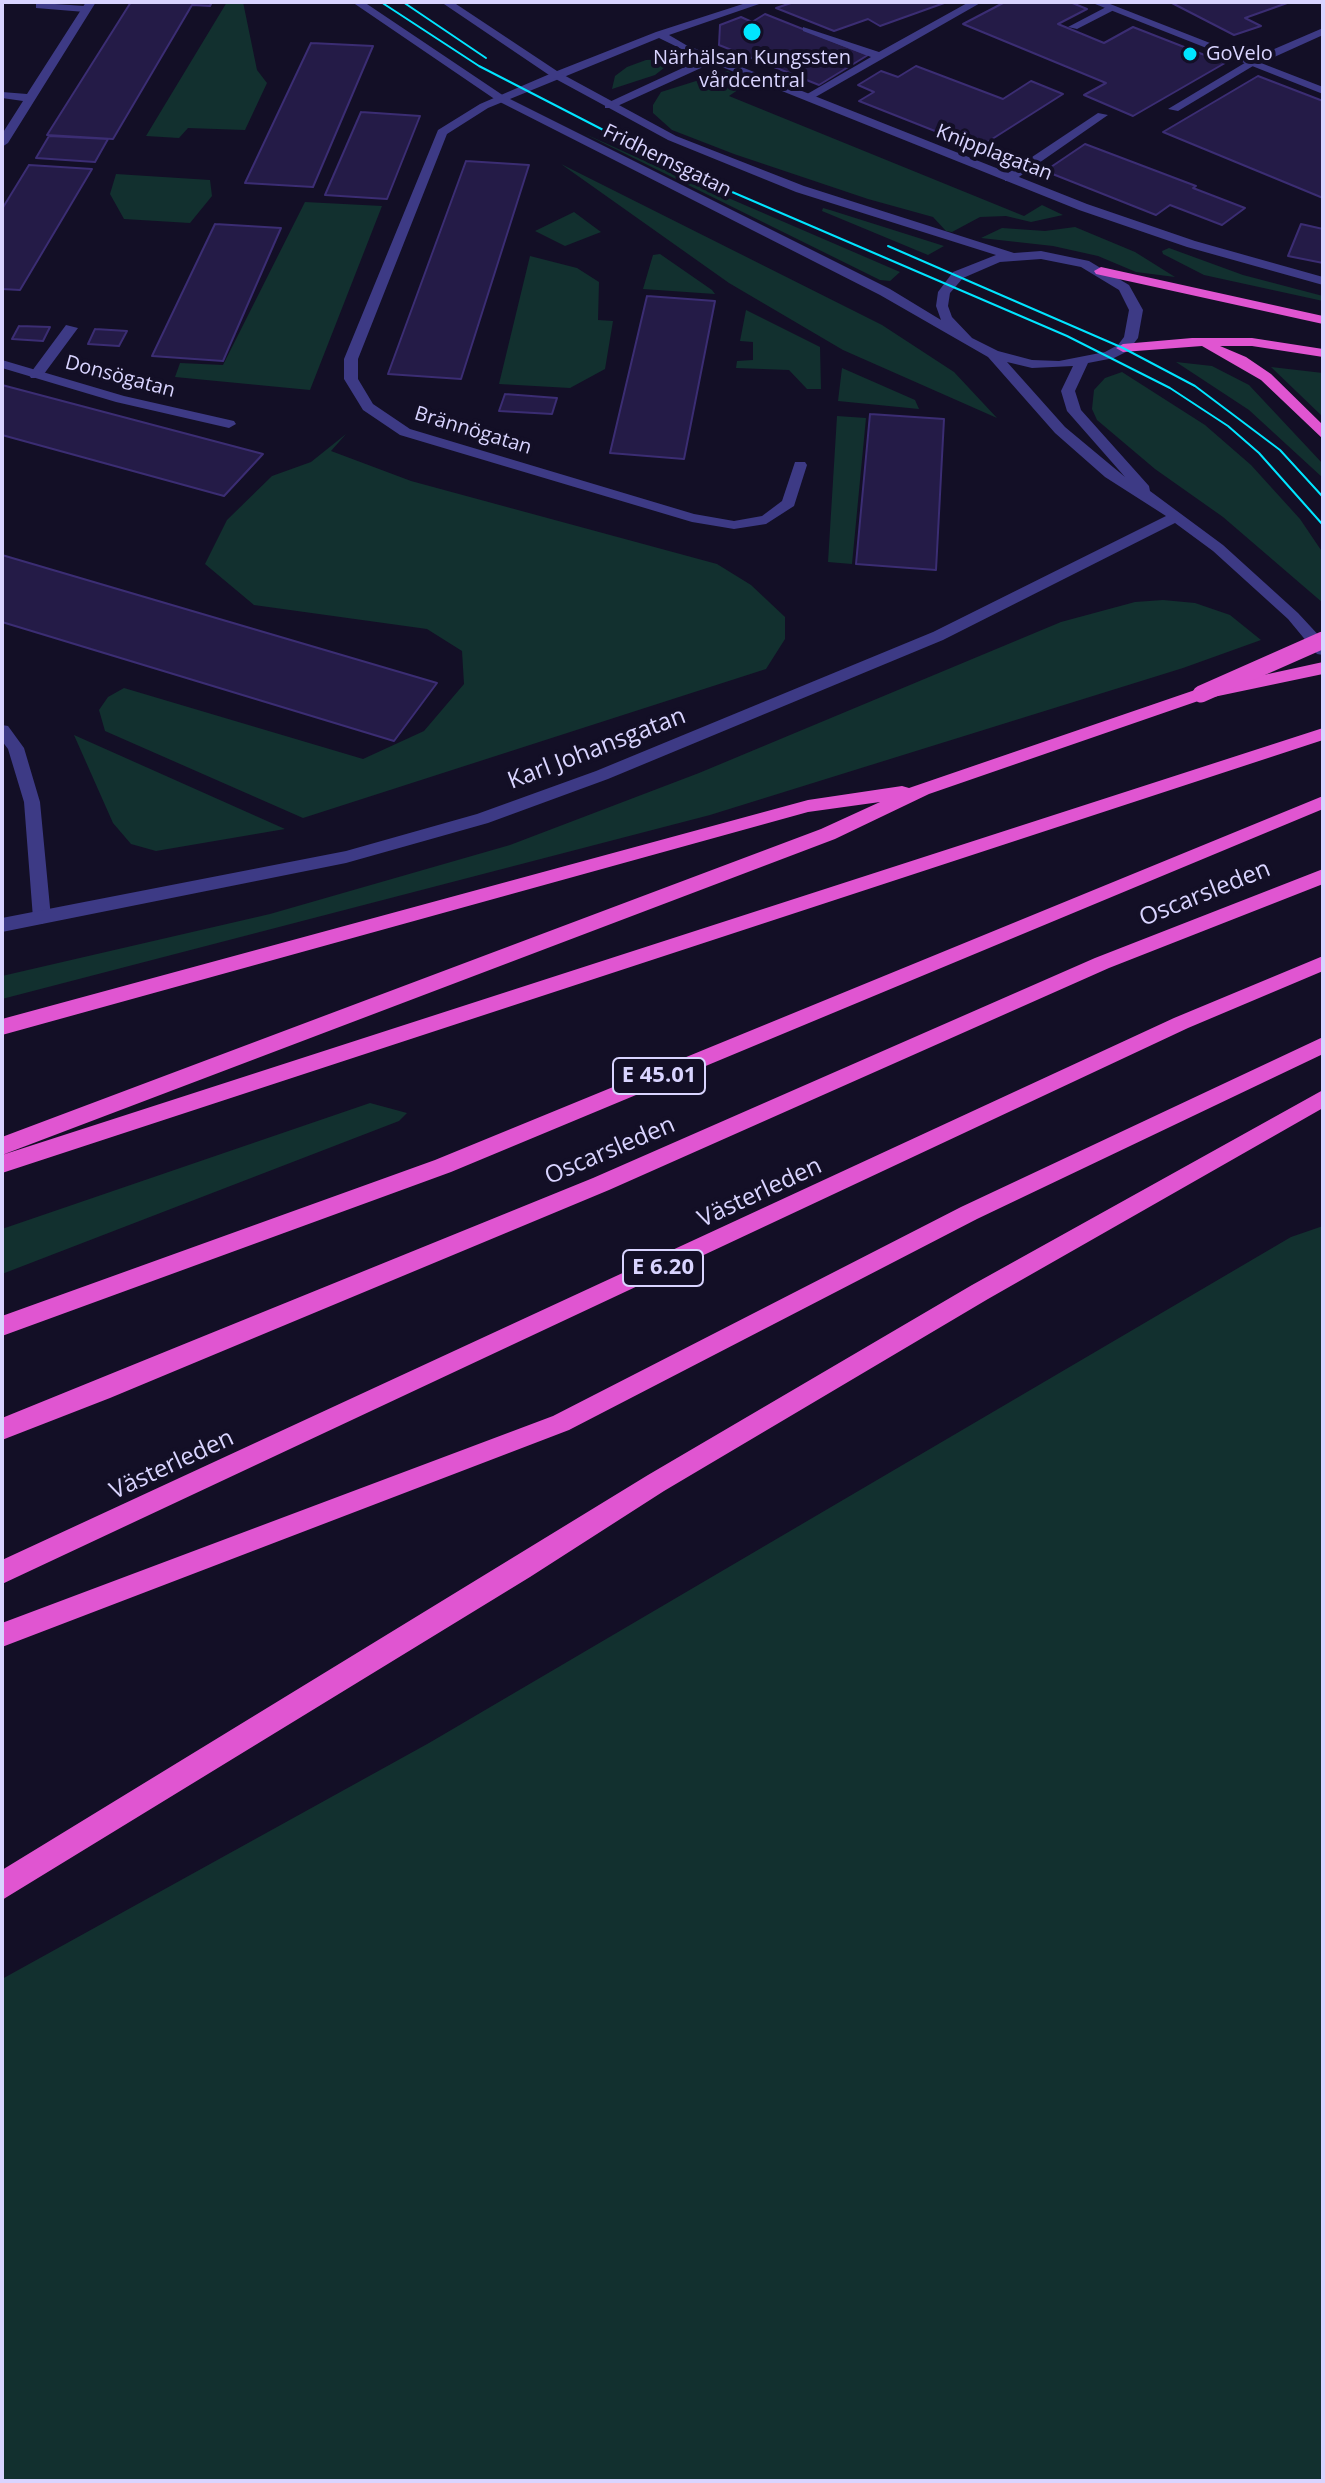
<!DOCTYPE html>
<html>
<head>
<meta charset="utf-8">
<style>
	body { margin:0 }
	#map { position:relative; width:1325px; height:2483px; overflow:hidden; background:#130f26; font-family:"Open Sans",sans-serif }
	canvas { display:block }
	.frame { position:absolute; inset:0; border:4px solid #d9d4ff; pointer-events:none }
</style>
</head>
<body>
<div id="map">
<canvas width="1325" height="2483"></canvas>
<div class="frame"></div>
</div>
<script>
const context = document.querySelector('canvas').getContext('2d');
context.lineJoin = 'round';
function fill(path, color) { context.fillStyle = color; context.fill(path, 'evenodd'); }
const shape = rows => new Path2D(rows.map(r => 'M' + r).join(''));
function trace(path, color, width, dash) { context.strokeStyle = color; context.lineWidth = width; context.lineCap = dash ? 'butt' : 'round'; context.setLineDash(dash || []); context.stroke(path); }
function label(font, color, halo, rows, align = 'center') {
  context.font = font + ' "Open Sans",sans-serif'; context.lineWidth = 8; context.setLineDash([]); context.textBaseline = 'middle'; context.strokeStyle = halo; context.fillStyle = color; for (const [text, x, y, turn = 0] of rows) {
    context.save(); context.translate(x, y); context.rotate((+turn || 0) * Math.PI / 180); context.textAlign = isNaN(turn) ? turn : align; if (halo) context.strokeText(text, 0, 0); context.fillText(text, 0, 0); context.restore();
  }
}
fill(shape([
	[227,2,243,2,257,70,267,83,245,130,188,128,179,138,146,136],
	[668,59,669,64,655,75,612,89,615,76,627,67,646,60],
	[728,71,748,83,729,96,1024,216,1042,205,1063,215,1031,222,1006,216,980,217,952,232,946,231,933,217,868,199,734,154,672,130,653,113,653,105,661,92],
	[583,133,689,181,900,272,890,281,880,280],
	[561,164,882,325,954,372,997,418,843,350,729,283],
	[116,174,210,180,212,196,190,223,124,219,110,194],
	[305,202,382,206,310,390,175,377,180,363,223,365],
	[823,208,830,210,944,246,928,255,822,211],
	[574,212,601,232,565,246,535,231],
	[1075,227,1135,252,1175,277,1136,272,1098,256,1053,246,981,238,1002,228,1045,231],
	[1169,248,1243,275,1323,296,1323,301,1204,275,1163,254,1162,251],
	[660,254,712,290,715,294,643,289,653,255],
	[530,256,577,268,599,282,598,320,613,321,605,369,570,388,499,384],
	[746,310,820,347,821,389,807,389,789,370,736,368,737,361,753,360,753,342,740,341],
	[1176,362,1212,366,1249,385,1323,464,1323,478,1249,410],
	[1271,367,1323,373,1323,417],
	[842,368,915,400,919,409,838,401],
	[1122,372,1205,425,1251,465,1300,519,1323,553,1323,603,1223,517,1155,469,1097,420,1092,409,1094,390,1105,378],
	[837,416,866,418,852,564,828,562],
	[346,434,331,451,411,481,717,564,751,585,785,617,785,639,766,669,303,818,105,731,99,710,108,697,124,688,363,759,424,731,464,684,462,651,427,629,254,605,205,564,227,520,272,476,311,462],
	[1163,600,1195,603,1230,615,1261,640,1183,668,710,815,2,999,2,976,270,914,510,845,699,773,1061,622,1135,602],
	[74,735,285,829,156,851,131,844,113,823],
	[370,1103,407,1113,399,1121,2,1274,2,1229],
	[1323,1226,1323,2481,2,2481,2,1979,429,1743,1291,1237]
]), '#12302f');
const building = shape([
	[131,2,212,2,210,6,192,5,113,139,47,135,131,2],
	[794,2,947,2,880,26,868,19,834,31,776,8,794,2],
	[1005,2,1070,2,1087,9,1058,24,1104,43,1133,27,1225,63,1133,116,1084,95,1106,83,963,24,1005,2],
	[1170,2,1290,2,1245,18,1261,26,1234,35,1170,2],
	[765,14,868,55,819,85,719,45,720,25,741,17,752,22,765,14],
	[311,43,373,46,313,187,245,183,311,43],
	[916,66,1003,99,1031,81,1063,94,978,148,859,101,874,92,858,85,881,71,898,77,916,66],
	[1258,76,1323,101,1323,198,1163,132,1258,76],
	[361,112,420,116,387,199,325,195,361,112],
	[49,136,108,139,95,162,36,158,49,136],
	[1085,144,1196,186,1193,188,1245,208,1222,225,1170,205,1156,215,1045,171,1085,144],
	[466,161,529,165,461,379,388,374,466,161],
	[29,165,92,169,20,290,2,289,2,209,29,165],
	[215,224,281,228,223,361,152,356,215,224],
	[1301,224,1323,229,1323,263,1288,256,1301,224],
	[647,296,715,301,684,459,610,453,647,296],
	[19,326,50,327,43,341,12,339,19,326],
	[95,329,127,331,119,346,88,344,95,329],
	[2,385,263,454,224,496,2,435,2,385],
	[505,394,557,398,552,414,499,411,505,394],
	[870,414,944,419,936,570,856,564,870,414],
	[2,555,437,683,394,741,2,622,2,555]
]);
fill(building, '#241b47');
trace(building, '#3b2d73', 2);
fill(shape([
	[969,2,982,2,812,99,802,97,871,57,803,31,803,27,879,52,969,2],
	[40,3,85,6,90,9,85,12,36,8,36,4,40,3],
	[1110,5,1115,8,1114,10,1077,29,1068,27,1110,5],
	[1248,61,1258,63,1178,111,1168,109,1248,61],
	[1098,113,1108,115,1013,181,1005,181,1005,175,1098,113],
	[66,325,78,328,41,378,31,378,29,375,66,325]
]), '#3d3a85');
fill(shape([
	[86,2,96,2,8,143,2,147,2,134,23,101,2,98,2,92,27,94,86,2],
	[749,2,765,2,669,35,686,45,1087,204,1195,241,1323,277,1323,285,1187,247,1079,210,712,63,613,108,605,108,605,104,702,59,659,38,488,108,447,134,358,359,358,379,373,404,410,429,694,514,734,521,762,516,782,501,795,462,805,462,807,465,794,506,766,524,734,529,692,522,400,435,363,410,344,379,344,359,438,130,480,104,552,73,656,32,749,2],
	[1090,2,1105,2,1251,59,1323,28,1323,35,1261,63,1323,87,1323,94,1090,2],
	[2,360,124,396,234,421,236,424,229,428,116,402,2,368,2,360],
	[2,725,8,726,24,748,40,802,51,918,42,924,33,918,24,802,8,749,2,741,2,725]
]), '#3d3a85');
fill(shape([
	[352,2,364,2,504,96,890,289,941,320,936,306,938,292,953,272,996,255,796,192,668,140,552,77,441,2,453,2,560,73,676,136,804,186,1014,253,1041,251,1089,261,1129,285,1143,310,1138,338,1128,351,1114,358,1088,363,1075,391,1081,410,1149,486,1150,491,1223,545,1298,613,1323,640,1323,655,1317,654,1288,619,1213,551,1175,523,943,640,608,779,488,823,346,863,2,932,2,918,346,851,477,814,596,771,933,632,1166,516,1105,477,1055,433,988,357,880,295,496,100,352,2],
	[1041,259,1081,267,1119,290,1129,310,1124,337,1118,345,1105,352,1059,361,1032,360,998,351,972,338,952,317,948,306,950,293,963,278,1000,262,1041,259],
	[1007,362,1032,368,1073,366,1061,391,1067,411,1125,477,1065,427,1007,362]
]), '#3d3a85');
fill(shape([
	[1101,267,1323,316,1323,324,1096,274,1094,271,1101,267],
	[1192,338,1252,338,1323,349,1323,357,1252,346,1220,346,1246,357,1271,374,1323,425,1323,439,1261,380,1202,346,1123,352,1116,348,1123,344,1192,338],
	[1323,662,1323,674,1204,699,929,794,835,839,2,1155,2,1137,821,829,880,802,808,812,2,1035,2,1019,808,800,902,786,909,788,1195,690,1323,662],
	[1323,728,1323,740,2,1173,2,1155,1323,728],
	[1323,796,1323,809,451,1172,2,1336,2,1316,435,1160,1323,796],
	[1323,869,1323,884,1109,968,609,1190,110,1398,2,1440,2,1418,593,1178,1095,958,1323,869],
	[1323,956,1323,971,1188,1028,2,1584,2,1560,1174,1018,1323,956],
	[1323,1037,1323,1054,977,1219,569,1430,2,1647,2,1623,553,1416,961,1207,1323,1037],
	[1323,1090,1323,1108,988,1299,664,1491,530,1577,2,1900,2,1870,648,1475,972,1285,1323,1090]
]), '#e055d1');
trace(shape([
	[381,2,479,66,681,170,1067,336,1170,388,1228,426,1259,453,1323,525],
	[403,2,486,58],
	[888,246,1123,348,1195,386,1280,450,1323,497]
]), '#00e5ff', 2);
trace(shape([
	[1201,694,1323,640]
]), '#e055d1', 17);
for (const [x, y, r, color] of [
	[752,32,10,"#00e5ff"],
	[1190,54,8,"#00e5ff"]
]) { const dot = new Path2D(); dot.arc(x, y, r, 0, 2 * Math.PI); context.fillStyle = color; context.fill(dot); trace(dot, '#130f26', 3); }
label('20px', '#d9d4ff', '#130f26', [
	["GoVelo",1206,54],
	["Närhälsan Kungssten",752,58,"center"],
	["vårdcentral",752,81,"center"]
], 'left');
label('20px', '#d9d4ff', '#130f26', [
	["Knipplagatan",994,153,21],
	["Fridhemsgatan",667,161,26],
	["Donsögatan",120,377,15],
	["Brännögatan",473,431,17]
]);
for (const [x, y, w] of [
	[659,1076,92],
	[663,1268,80]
]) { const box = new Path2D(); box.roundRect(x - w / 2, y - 18, w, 36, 6); context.fillStyle = '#130f26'; context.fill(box); trace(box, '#d9d4ff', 2); }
label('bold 22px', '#d9d4ff', null, [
	["E 45.01",659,1076],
	["E 6.20",663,1268]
]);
label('24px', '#d9d4ff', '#130f26', [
	["Karl Johansgatan",597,749,-21],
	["Oscarsleden",1205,894,-22],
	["Oscarsleden",610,1151,-23],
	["Västerleden",760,1193,-25],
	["Västerleden",172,1465,-25]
]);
</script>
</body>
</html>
